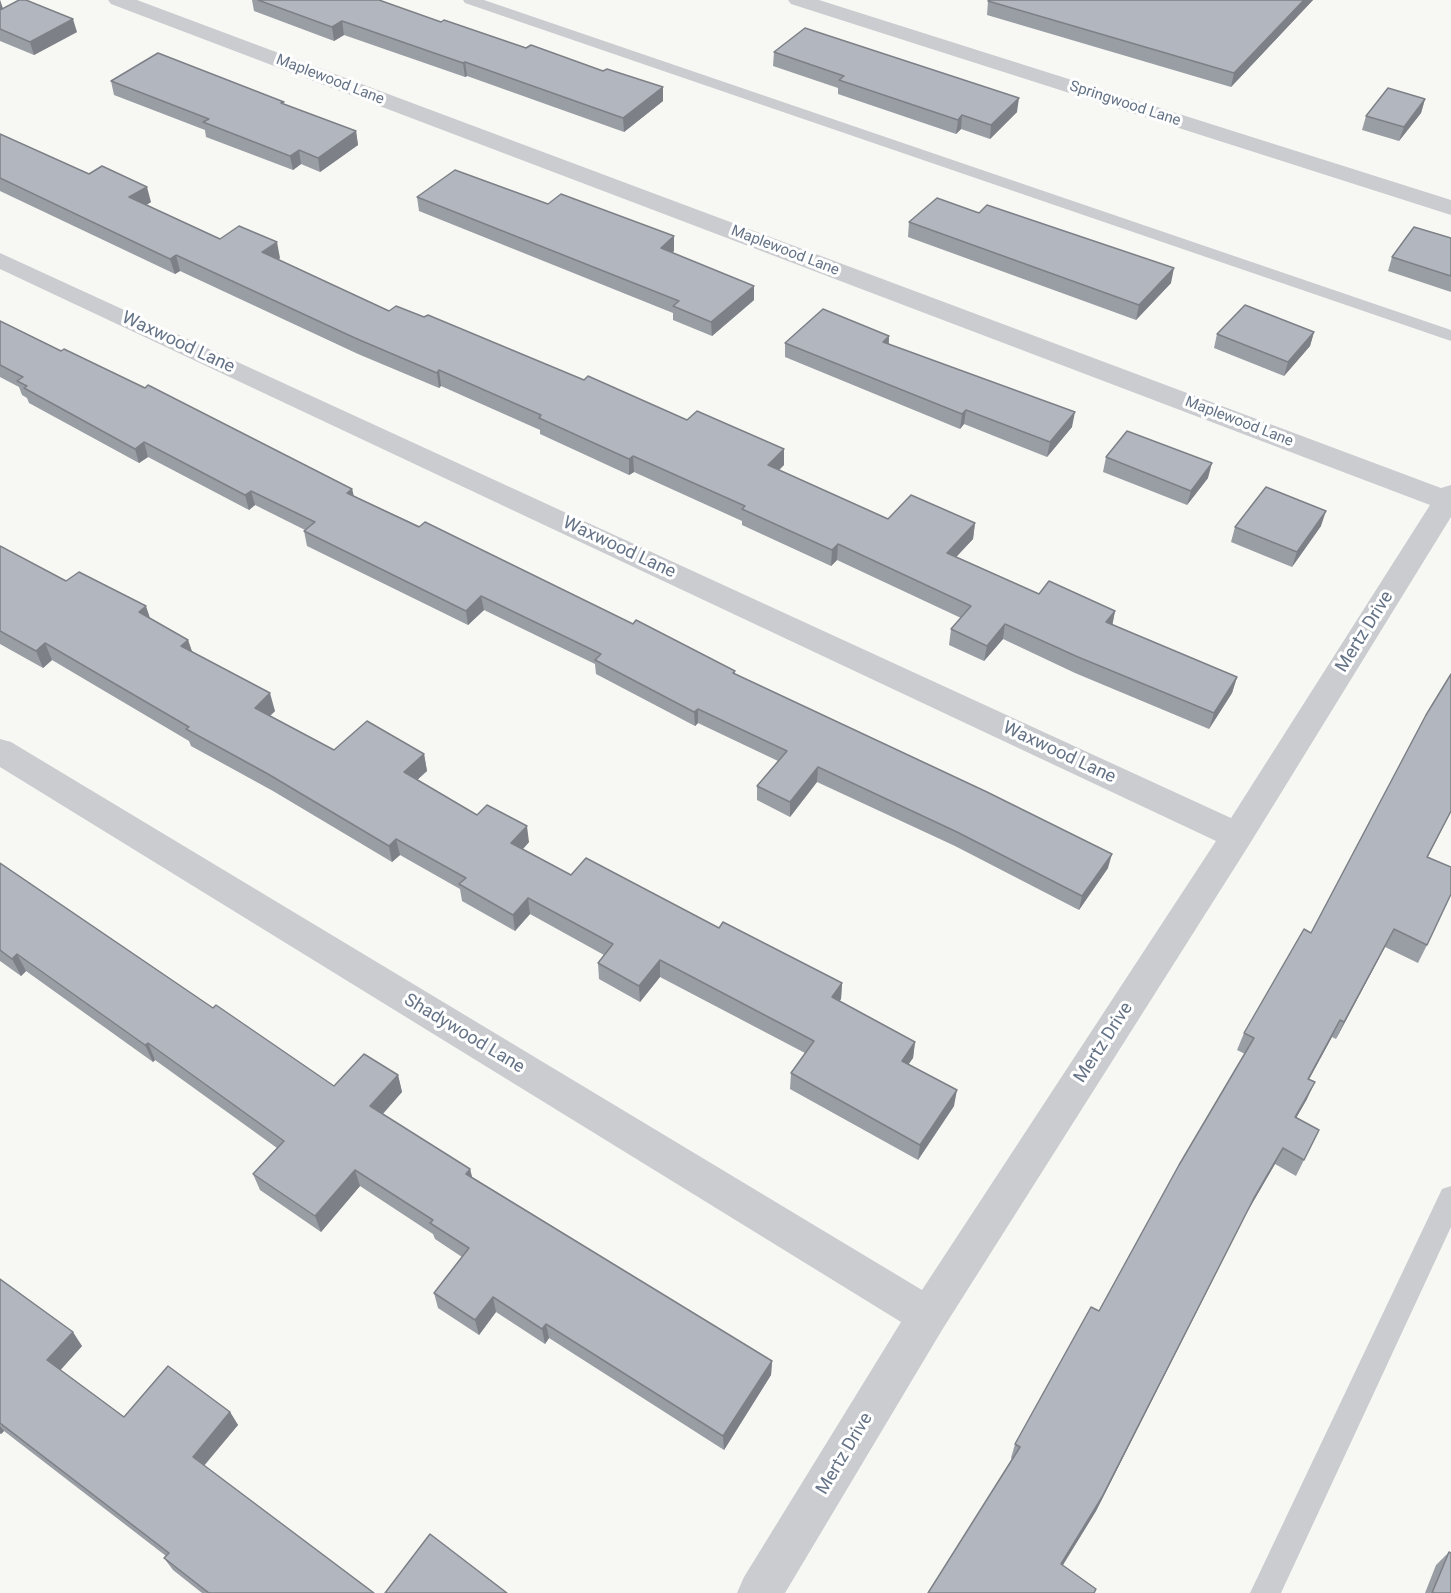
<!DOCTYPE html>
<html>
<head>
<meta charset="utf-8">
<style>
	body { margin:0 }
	canvas { display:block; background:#f7f8f4 }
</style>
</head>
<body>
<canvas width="1451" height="1593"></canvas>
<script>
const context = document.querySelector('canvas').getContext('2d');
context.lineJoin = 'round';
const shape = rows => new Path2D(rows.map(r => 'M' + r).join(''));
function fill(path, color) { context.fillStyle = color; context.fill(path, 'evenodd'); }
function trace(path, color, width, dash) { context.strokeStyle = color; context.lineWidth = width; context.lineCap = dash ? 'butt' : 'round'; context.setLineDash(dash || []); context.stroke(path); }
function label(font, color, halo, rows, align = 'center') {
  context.font = font + ' Roboto,sans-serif'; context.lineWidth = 6; context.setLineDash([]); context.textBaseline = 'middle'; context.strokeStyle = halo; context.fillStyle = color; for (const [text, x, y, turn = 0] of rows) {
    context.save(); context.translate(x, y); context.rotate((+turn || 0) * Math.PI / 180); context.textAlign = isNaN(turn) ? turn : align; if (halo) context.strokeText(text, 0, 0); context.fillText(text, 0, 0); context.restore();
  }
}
fill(shape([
	[463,0,484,0,1451,330,1451,341,465,3,463,0],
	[1451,1186,1451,1227,1281,1593,1250,1593,1442,1189,1451,1186]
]), '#caccd0');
fill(shape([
	[108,0,137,0,1441,488,1451,485,1451,517,1249,845,942,1330,785,1593,737,1593,744,1577,901,1322,0,767,0,739,11,742,922,1290,1216,841,0,269,0,253,1231,818,1430,505,111,4,108,0],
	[788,0,819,0,1451,200,1451,215,791,4,788,0]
]), '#caccd0');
fill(shape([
	[0,0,3,8,77,32,34,55,0,41],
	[252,0,379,0,441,22,603,71,663,87,663,101,624,132,467,76,465,77,344,35,334,41,254,11],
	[1313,0,1231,87,987,15,988,1],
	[774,52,1017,112,990,139,961,129,956,134,838,94,838,88,773,66],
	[111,81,284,104,356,131,358,145,320,172,301,164,293,170,206,137,205,130,114,95],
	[1425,99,1421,113,1399,141,1362,130,1366,116],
	[0,134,151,202,146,205,220,239,280,258,278,260,389,311,784,465,779,470,888,519,975,523,973,539,956,557,1039,594,1115,611,1112,625,1237,677,1232,693,1209,729,1075,673,1003,639,984,661,949,645,951,629,961,618,837,560,831,566,742,525,742,521,634,472,629,475,540,434,540,430,441,386,439,388,358,354,180,271,175,274,0,191],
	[417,197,548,204,674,236,674,251,672,252,754,300,712,336,673,320,673,313,419,211],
	[909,222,1171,283,1136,320,908,237],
	[1451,238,1451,292,1388,271,1392,257],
	[0,321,61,351,352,489,354,496,735,671,735,674,1108,868,1079,910,955,846,817,782,790,817,757,800,757,786,778,761,698,723,695,726,596,674,595,664,484,610,468,625,307,546,304,531,305,530,255,505,249,510,148,457,139,463,29,403,27,398,22,395,19,387,0,377],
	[1314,332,1310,346,1284,376,1214,348,1217,334],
	[889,336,889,344,1072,427,1047,457,964,424,960,429,785,357,785,343],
	[1106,457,1208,478,1187,505,1103,472],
	[1321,526,1292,567,1231,542,1235,527],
	[0,546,66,581,150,618,188,640,192,652,275,711,270,716,334,750,424,754,427,771,417,780,477,815,529,842,523,849,571,875,719,928,842,983,841,999,839,1001,915,1042,913,1058,908,1064,954,1106,918,1160,790,1089,791,1073,805,1053,660,977,640,1002,599,979,598,963,604,955,530,914,515,931,462,901,460,889,400,855,392,862,273,791,191,746,189,741,52,660,43,668,0,644],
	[1451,674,1451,812,1428,857,1427,945,1418,963,1385,947,1336,1039,1332,1037,1309,1079,1307,1099,1296,1118,1319,1130,1296,1176,1275,1164,1246,1214,1096,1511,1063,1565,928,1593,1012,1459,1011,1458,1015,1444,1099,1311,1245,1054,1237,1050,1244,1033,1311,933],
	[0,863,213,1008,334,1086,398,1075,402,1092,383,1114,470,1169,472,1177,772,1361,771,1375,724,1450,549,1338,545,1344,496,1312,479,1335,438,1308,434,1293,462,1257,435,1239,433,1234,360,1186,321,1232,260,1190,253,1174,277,1148,155,1060,153,1062,26,971,21,976,0,961],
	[0,1279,82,1346,60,1370,124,1417,230,1412,238,1425,204,1466,374,1593,202,1593,173,1570,164,1558,166,1556,4,1431,1,1434,0,1433],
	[1449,1552,1451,1593,1425,1593,1436,1565]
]), '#999da4');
fill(shape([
	[0,0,3,10,0,12],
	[1304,0,1313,0,1231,87,1234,73],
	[73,19,77,32,34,55,30,42],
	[342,21,344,35,334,41,332,27],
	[465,62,467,76,465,77,463,63],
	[663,87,663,101,624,132,623,118],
	[1019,98,1017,112,990,139,991,125],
	[1425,99,1421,113,1399,141,1404,127],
	[962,115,961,129,956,134,958,120],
	[356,131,358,145,320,172,318,158],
	[299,150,301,164,293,170,290,156],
	[147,187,151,202,134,213,129,197],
	[674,236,674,251,661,262,661,248],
	[277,242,280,258,266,268,262,252],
	[176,255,180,271,175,274,170,259],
	[1174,268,1171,283,1136,320,1139,305],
	[754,286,754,300,712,336,711,322],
	[1314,332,1310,346,1284,376,1288,362],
	[889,336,888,350,883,342],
	[439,370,441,386,439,388,437,373],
	[966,410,964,424,960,429,962,414],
	[1075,412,1072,427,1047,457,1050,442],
	[144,442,148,457,139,463,135,449],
	[784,449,784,465,767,481,768,465],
	[633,456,634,472,629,475,629,459],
	[1212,463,1208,478,1187,505,1191,491],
	[352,489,355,503,347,493],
	[251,491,255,505,249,510,245,495],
	[1326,511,1321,526,1292,567,1297,552],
	[975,523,973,539,945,569,947,553],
	[838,544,837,560,831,566,832,550],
	[481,596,484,610,468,625,466,611],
	[146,606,152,624,139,612],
	[1115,611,1112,627,1106,622],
	[1005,624,1003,639,984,661,987,646],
	[188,640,194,657,181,646],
	[45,643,52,660,43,668,36,651],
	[1237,677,1232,693,1209,729,1214,713],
	[270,693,275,711,260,725,255,708],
	[698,709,698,723,695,726,694,712],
	[424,754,427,771,407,789,404,772],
	[818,767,817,782,790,817,790,802],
	[527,826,529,842,514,859,511,843],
	[396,839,400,855,392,862,389,846],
	[1112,854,1108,868,1079,910,1082,896],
	[528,898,530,914,515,931,513,915],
	[1394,929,1385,947,1336,1039,1344,1022],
	[17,954,26,971,21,976,12,959],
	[660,960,660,977,640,1002,639,986],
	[842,983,841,999,830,1013,832,997],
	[1340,1020,1332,1037,1300,1096,1308,1079],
	[915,1042,913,1058,900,1077,902,1061],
	[148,1043,155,1060,153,1062,145,1045],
	[398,1075,402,1092,375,1122,370,1106],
	[1315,1082,1307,1099,1287,1134,1295,1117],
	[957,1090,954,1106,918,1160,920,1145],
	[1283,1148,1275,1164,1246,1214,1096,1511,1056,1576,1061,1564,1254,1198],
	[470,1169,474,1185,466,1174],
	[355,1170,360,1186,321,1232,315,1216],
	[493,1297,496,1312,479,1335,475,1320],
	[546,1324,549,1338,545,1344,542,1329],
	[73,1332,82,1346,57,1374,47,1360],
	[772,1361,771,1375,724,1450,723,1436],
	[230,1412,238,1425,200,1470,193,1457],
	[0,1426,4,1431,1,1434,0,1433]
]), '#7d8086');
const building = shape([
	[19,0,26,0,73,19,30,42,0,29,0,10,19,0],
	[258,0,379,0,441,22,444,20,526,48,531,45,603,71,607,69,663,87,623,118,465,62,463,63,342,21,332,27,258,0],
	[990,0,1304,0,1234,73,988,1,990,0],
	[805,28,1019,98,991,125,962,115,958,120,839,80,844,76,774,52,805,28],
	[158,53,284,102,281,103,356,131,318,158,299,150,290,156,203,122,209,119,111,81,158,53],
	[1388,88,1425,99,1404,127,1366,116,1388,88],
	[0,134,89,174,102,166,147,187,129,197,220,239,239,226,277,242,262,252,389,311,396,306,424,317,428,315,584,380,588,376,687,420,697,411,784,449,768,465,888,519,911,495,975,523,947,553,1039,594,1049,581,1115,611,1106,622,1237,677,1214,713,1078,657,1005,624,987,646,951,629,971,606,838,544,832,550,742,509,745,506,633,456,629,459,539,418,541,415,439,370,437,373,355,338,176,255,170,259,0,178,0,134],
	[455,170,548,204,561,194,674,236,661,248,754,286,711,322,673,306,679,301,417,197,455,170],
	[937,198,979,213,987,205,1174,268,1139,305,909,222,937,198],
	[1414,227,1451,238,1451,276,1392,257,1414,227],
	[1245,305,1314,332,1288,362,1217,334,1245,305],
	[823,309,889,336,883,342,1075,412,1050,442,966,410,962,414,785,343,823,309],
	[0,321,61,351,64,349,145,388,148,385,352,489,347,493,419,527,425,522,633,624,636,620,735,671,733,673,987,792,1112,854,1082,896,957,832,818,767,790,802,757,786,787,751,698,709,694,712,595,660,601,654,481,596,466,611,304,531,315,522,251,491,245,495,144,442,135,449,24,388,27,386,17,381,23,377,0,365,0,321],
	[1127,431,1212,463,1191,491,1106,457,1127,431],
	[1266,487,1326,511,1297,552,1235,527,1266,487],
	[0,546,66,581,79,572,146,606,139,612,188,640,181,646,270,693,255,708,334,750,367,721,424,754,404,772,477,815,487,805,527,826,511,843,571,875,586,858,719,928,723,922,842,983,832,997,915,1042,902,1061,957,1090,920,1145,791,1073,814,1041,660,960,639,986,598,963,613,944,528,898,513,915,459,884,466,878,396,839,389,846,268,774,186,729,189,727,45,643,36,651,0,631,0,546],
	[1451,674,1451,811,1427,857,1451,867,1451,894,1427,945,1394,929,1344,1022,1340,1020,1308,1079,1315,1082,1295,1117,1319,1130,1304,1160,1283,1148,1254,1198,1102,1497,1061,1564,1096,1589,1094,1593,928,1593,1020,1447,1015,1444,1091,1307,1099,1311,1179,1165,1254,1038,1244,1033,1304,929,1311,933,1426,715,1451,674],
	[0,863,213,1008,216,1005,334,1086,364,1054,398,1075,370,1106,470,1169,466,1174,772,1361,723,1436,546,1324,542,1329,493,1297,475,1320,434,1293,469,1248,430,1223,433,1220,355,1170,315,1216,253,1174,284,1141,148,1043,145,1045,17,954,12,959,0,950,0,863],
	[0,1279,73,1332,47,1360,124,1417,168,1366,230,1412,193,1457,374,1593,209,1593,164,1558,169,1553,0,1423,0,1279],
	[430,1534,507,1593,385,1593,430,1534],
	[1449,1552,1451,1553,1451,1593,1432,1593,1449,1552]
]);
fill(building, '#b2b7bf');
trace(building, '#7d8086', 1.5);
label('15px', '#657387', '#fff', [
	["Maplewood Lane",330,80,21],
	["Springwood Lane",1125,104,18],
	["Maplewood Lane",785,251,21],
	["Maplewood Lane",1239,422,21]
]);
label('18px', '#657387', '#fff', [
	["Waxwood Lane",178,343,25],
	["Waxwood Lane",619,548,25],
	["Mertz Drive",1365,632,-58],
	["Waxwood Lane",1059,753,25],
	["Shadywood Lane",464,1034,31],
	["Mertz Drive",1104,1043,-57],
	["Mertz Drive",845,1454,-59]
]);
</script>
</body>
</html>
